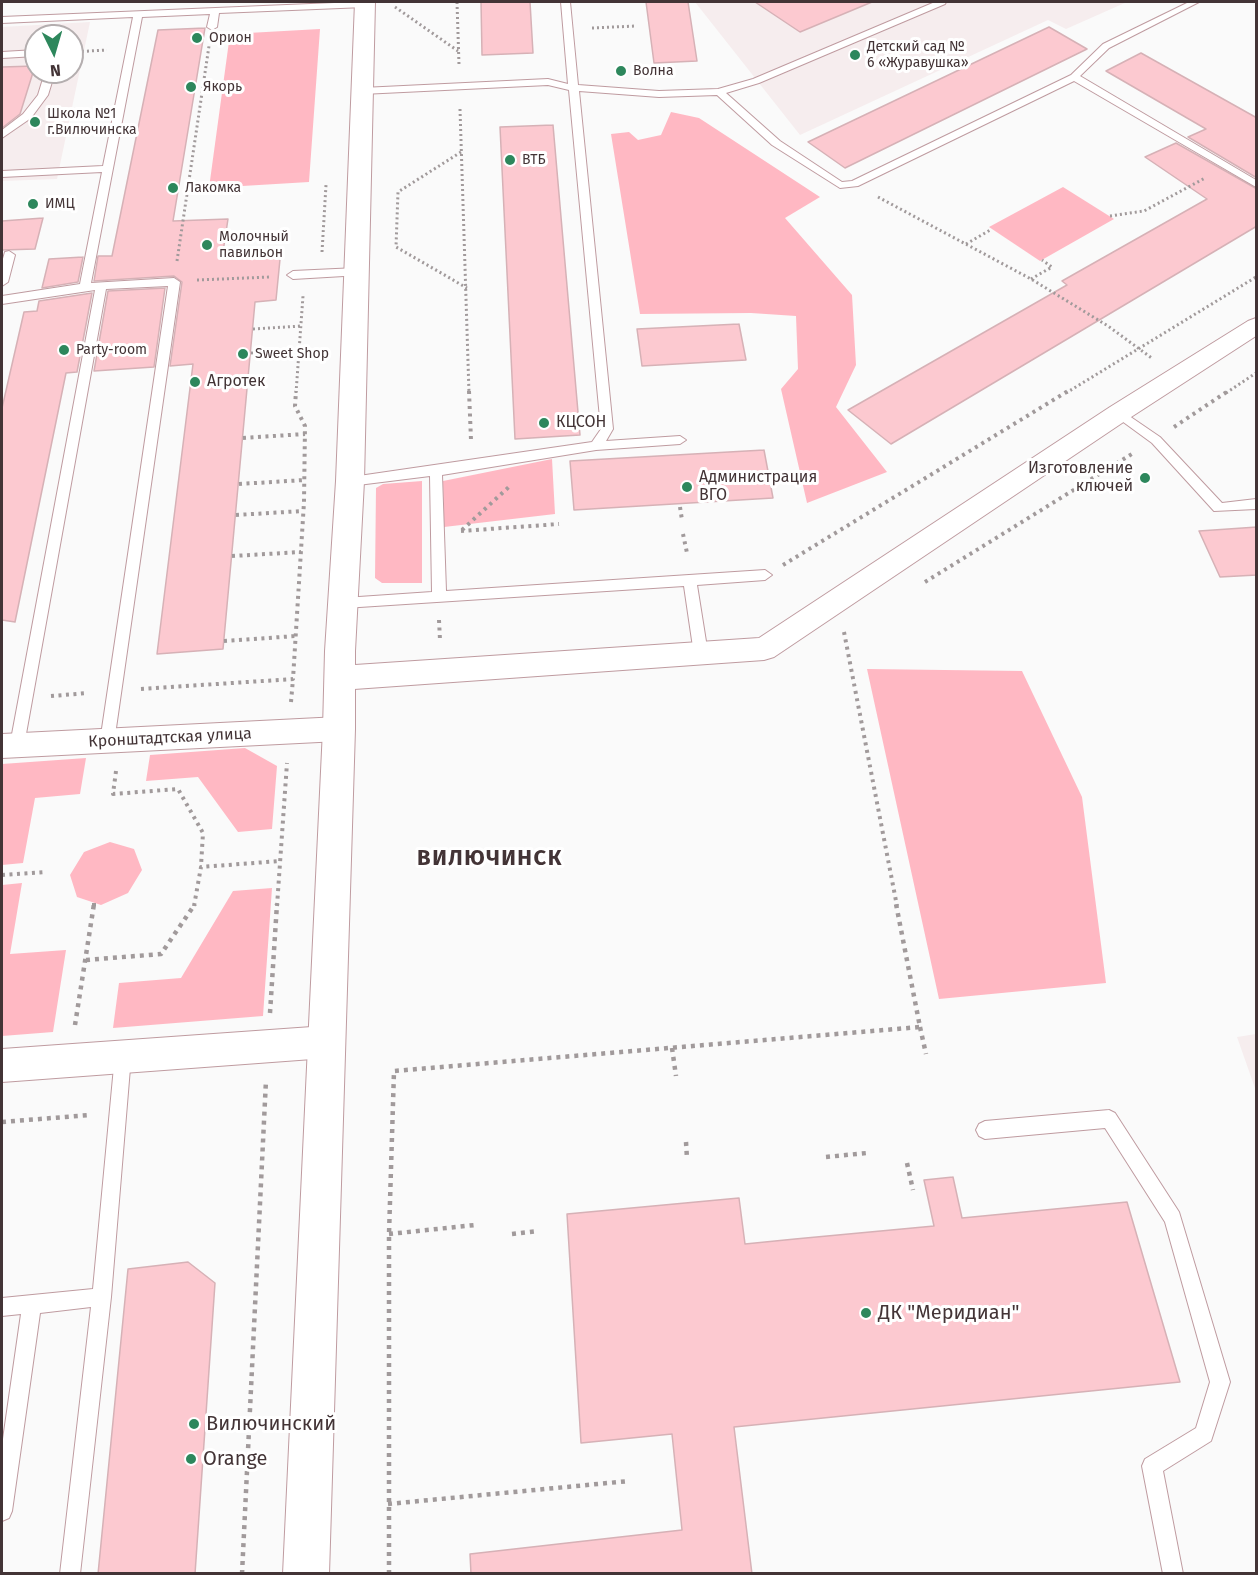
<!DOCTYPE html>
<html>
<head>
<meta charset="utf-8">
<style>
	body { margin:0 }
	#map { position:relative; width:1258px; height:1575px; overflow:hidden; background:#fafafa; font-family:"Fira Sans",sans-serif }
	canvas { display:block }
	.frame { position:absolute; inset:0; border:3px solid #433436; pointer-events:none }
	.north { position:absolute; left:24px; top:24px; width:60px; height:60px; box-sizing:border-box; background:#fff; border:2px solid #b4aeaf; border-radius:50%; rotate:175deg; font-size:16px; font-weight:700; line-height:24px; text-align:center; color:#433436 }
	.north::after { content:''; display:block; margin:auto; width:21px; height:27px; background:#2d875c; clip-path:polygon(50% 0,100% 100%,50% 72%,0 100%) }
</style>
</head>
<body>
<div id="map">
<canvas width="1258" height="1575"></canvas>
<div class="frame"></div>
<div class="north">N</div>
</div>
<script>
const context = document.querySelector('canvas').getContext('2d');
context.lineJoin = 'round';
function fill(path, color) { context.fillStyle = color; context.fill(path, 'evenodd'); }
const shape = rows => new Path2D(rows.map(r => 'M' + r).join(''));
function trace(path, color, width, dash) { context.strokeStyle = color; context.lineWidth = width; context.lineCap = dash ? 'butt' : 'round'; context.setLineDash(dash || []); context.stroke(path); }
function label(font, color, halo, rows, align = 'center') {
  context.font = font + ' "Fira Sans",sans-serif'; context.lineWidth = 6; context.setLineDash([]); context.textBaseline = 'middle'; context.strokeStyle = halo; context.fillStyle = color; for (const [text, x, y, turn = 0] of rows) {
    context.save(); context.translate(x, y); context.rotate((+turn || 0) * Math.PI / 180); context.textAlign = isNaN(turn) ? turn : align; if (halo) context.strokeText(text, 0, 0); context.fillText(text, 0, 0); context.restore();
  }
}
fill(shape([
	[695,2,1127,2,1066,29,1048,20,800,135],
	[90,22,57,179,2,181,2,27],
	[36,36,72,36,72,72,36,72],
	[1256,1034,1256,1091,1237,1037]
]), '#f6edee');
fill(shape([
	[320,29,309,182,209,188,230,34],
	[671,112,699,118,820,197,785,218,852,295,856,365,836,407,887,472,807,503,781,389,798,369,796,316,751,313,640,314,611,134,629,132,638,140,661,135],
	[1063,187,1114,219,1040,261,989,227],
	[552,459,555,514,444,527,443,481],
	[422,481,422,583,382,583,375,578,376,488,383,484],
	[867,669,1022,671,1082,797,1106,983,939,999],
	[245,748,277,766,272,829,238,832,198,777,146,781,150,755],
	[86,758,80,794,35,798,23,863,2,865,2,764],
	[110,842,134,849,142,870,128,893,101,905,77,897,70,875,84,852],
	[22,883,10,954,66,950,53,1032,2,1036,2,885],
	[272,888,263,1016,113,1028,119,983,181,978,233,891]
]), '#ffb8c3');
const building = shape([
	[481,2,530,2,533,53,482,55,481,2],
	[646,2,688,2,697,61,654,63,646,2],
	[755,2,872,2,800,32,755,2],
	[1049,27,1087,49,845,168,808,142,1049,27],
	[205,28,173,221,228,219,223,252,281,249,276,300,255,302,223,649,157,654,193,364,170,366,182,282,174,276,94,281,98,256,112,256,158,30,205,28],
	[1141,53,1257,118,1257,178,1188,137,1206,129,1106,71,1141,53],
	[35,66,20,114,2,128,2,67,35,66],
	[553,125,580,435,515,439,500,127,553,125],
	[1176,143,1257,189,1257,226,891,444,848,410,1067,285,1062,281,1207,199,1145,157,1176,143],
	[43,218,35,249,2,250,2,221,43,218],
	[83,257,78,282,42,288,49,259,83,257],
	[165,288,154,367,94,371,108,291,165,288],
	[92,293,77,372,66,373,15,622,2,620,2,408,24,312,37,311,39,301,92,293],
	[739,324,746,360,642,366,637,329,739,324],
	[764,450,773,498,574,510,570,461,764,450],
	[1257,527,1257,575,1220,577,1199,531,1257,527],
	[953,1177,962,1218,1127,1202,1180,1382,734,1427,752,1574,471,1574,470,1554,682,1530,672,1434,581,1443,567,1214,739,1198,745,1244,795,1239,934,1226,924,1180,953,1177],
	[188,1262,215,1283,195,1574,98,1574,128,1269,188,1262]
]);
fill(building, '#fcc9d0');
trace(building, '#d6b1b6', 1.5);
const service = shape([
	[358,2,370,4,365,7,219,13,217,27,212,30,207,27,210,14,142,17,91,283,174,278,180,282,114,742,112,746,107,748,102,746,100,742,168,286,106,289,24,745,22,749,17,751,12,749,10,745,95,290,2,304,2,296,80,284,102,172,2,177,2,171,103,166,133,17,2,23,2,17,358,2],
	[561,2,570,2,578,85,659,91,718,89,753,79,935,2,946,2,945,4,759,83,726,93,780,141,842,182,852,181,1071,75,1103,44,1189,2,1199,2,1109,48,1080,76,1256,180,1256,187,1074,81,858,186,840,188,772,145,717,95,659,97,579,91,613,429,606,441,680,436,686,440,680,444,596,450,442,475,446,591,765,570,772,575,765,580,697,585,708,654,706,658,701,660,696,658,694,654,684,586,344,608,339,607,337,603,339,599,344,598,432,592,430,476,350,486,345,484,344,481,345,478,592,442,601,429,569,90,548,85,362,94,357,91,362,88,548,79,568,84,561,2],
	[36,50,36,56,2,58,2,52,36,50],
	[45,72,55,72,48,95,31,118,2,138,2,130,23,114,38,95,45,72],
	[9,251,15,255,8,282,2,286,2,262,5,252,9,251],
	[357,268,363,272,361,275,293,279,287,275,293,271,357,268],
	[1119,409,1160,437,1222,503,1256,499,1256,509,1214,511,1152,443,1115,416,1115,410,1119,409],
	[123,1048,129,1050,131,1056,111,1297,80,1574,60,1574,91,1307,40,1313,12,1511,9,1518,2,1521,2,1446,21,1314,2,1316,2,1298,93,1289,115,1056,117,1050,123,1048],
	[1109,1110,1115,1113,1179,1212,1230,1382,1211,1441,1163,1471,1183,1574,1163,1574,1142,1466,1145,1459,1196,1428,1210,1382,1165,1222,1105,1128,985,1139,979,1136,976,1130,979,1124,985,1121,1109,1110]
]);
const minor = shape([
	[1256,318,1256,336,1128,419,774,657,764,660,340,690,330,686,326,678,330,670,340,666,759,638,1110,407,1248,321,1256,318],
	[339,717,349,720,354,729,349,738,339,741,2,758,2,734,339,717],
	[326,1026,338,1031,343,1042,338,1053,326,1058,2,1082,2,1049,326,1026]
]);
const secondary = shape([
	[355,2,375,2,364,481,355,651,355,729,329,1574,283,1574,323,729,325,651,336,481,355,2]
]);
trace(service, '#bf9ba0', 2);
trace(minor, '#bf9ba0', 2);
trace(secondary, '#bf9ba0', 2);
trace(shape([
	[457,2,459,65],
	[395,7,458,51],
	[592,28,636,26],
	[72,52,107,50],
	[460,109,469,393],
	[461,152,398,192,396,247,467,288],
	[878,197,1031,279,1108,326,1153,359],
	[1110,216,1144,211,1205,178],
	[966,244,992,229],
	[322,252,326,185],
	[177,261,209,46],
	[1031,279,1052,267,1042,260],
	[197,280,270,277],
	[253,329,301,326],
	[251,353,299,350],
	[296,393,303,296],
	[1066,393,1256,277],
	[1226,393,1256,373]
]), '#a19a9b', 3, [2, 3]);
trace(shape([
	[469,391,471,440],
	[1174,427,1228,391],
	[243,438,305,434],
	[239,484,305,480],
	[680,507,682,520],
	[236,515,303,511],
	[462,530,511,485],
	[461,531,559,524],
	[683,534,687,553],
	[232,556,301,552],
	[783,565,1068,391],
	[925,582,1135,452],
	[439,620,440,640],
	[844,632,897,906],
	[224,641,296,636],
	[141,689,293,679,304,502,305,426,295,406,296,391],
	[51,696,88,693],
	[291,702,293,679],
	[116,771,113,794,178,789,203,833,201,866],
	[2,875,45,872],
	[94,906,94,903],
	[194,906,201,867,280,861],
	[277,906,287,763]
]), '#a19a9b', 4, [3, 4.5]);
trace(shape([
	[86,960,161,954,195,904],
	[270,1013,277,904],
	[75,1025,94,904],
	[920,1027,926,1054],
	[672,1048,676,1076],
	[2,1122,90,1115],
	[686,1142,687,1159],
	[826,1157,867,1153],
	[907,1163,913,1190],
	[389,1234,475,1225],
	[512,1234,538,1231],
	[388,1504,629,1481],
	[242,1574,266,1080],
	[389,1574,389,1234,394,1071,920,1027,896,904]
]), '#a19a9b', 4.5, [4, 5]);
fill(service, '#fff');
fill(minor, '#fff');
fill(secondary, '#fff');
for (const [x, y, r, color] of [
	[197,38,6,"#2d875c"],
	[855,55,6,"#2d875c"],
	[621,71,6,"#2d875c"],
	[191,87,6,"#2d875c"],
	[35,122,6,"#2d875c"],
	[510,160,6,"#2d875c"],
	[173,188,6,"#2d875c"],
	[33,204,6,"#2d875c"],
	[207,245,6,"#2d875c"],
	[64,350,6,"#2d875c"],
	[243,354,6,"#2d875c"],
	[195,382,6,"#2d875c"],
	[544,423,6,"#2d875c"],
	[1145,478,6,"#2d875c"],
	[687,487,6,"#2d875c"],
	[866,1313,6,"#2d875c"],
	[194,1424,6,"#2d875c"],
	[191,1459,6,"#2d875c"]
]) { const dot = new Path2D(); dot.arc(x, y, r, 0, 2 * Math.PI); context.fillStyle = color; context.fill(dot); trace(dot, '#fff', 2); }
label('14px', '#433436', '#fff', [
	["Орион",209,38],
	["Детский сад №",867,47],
	["6 «Журавушка»",867,63],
	["Волна",633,71],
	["Якорь",203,87],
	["Школа №1",47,114],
	["г.Вилючинска",47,130],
	["ВТБ",522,160],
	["Лакомка",185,188],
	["ИМЦ",45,204],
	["Молочный",219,237],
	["павильон",219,253],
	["Party-room",76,350],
	["Sweet Shop",255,354]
], 'left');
label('16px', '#433436', '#fff', [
	["Агротек",207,382],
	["КЦСОН",556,423],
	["Изготовление",1133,469,"right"],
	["ключей",1133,487,"right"],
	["Администрация",699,478],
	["ВГО",699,496]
], 'left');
label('16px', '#433436', '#fff', [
	["Кронштадтская улица",170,738,-3]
]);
label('20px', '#433436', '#fff', [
	["ДК \"Меридиан\"",878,1313],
	["Вилючинский",206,1424],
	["Orange",203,1459]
], 'left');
context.letterSpacing = '1.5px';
label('bold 22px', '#433436', '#fff', [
	["ВИЛЮЧИНСК",490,859]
]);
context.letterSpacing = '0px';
</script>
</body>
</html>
